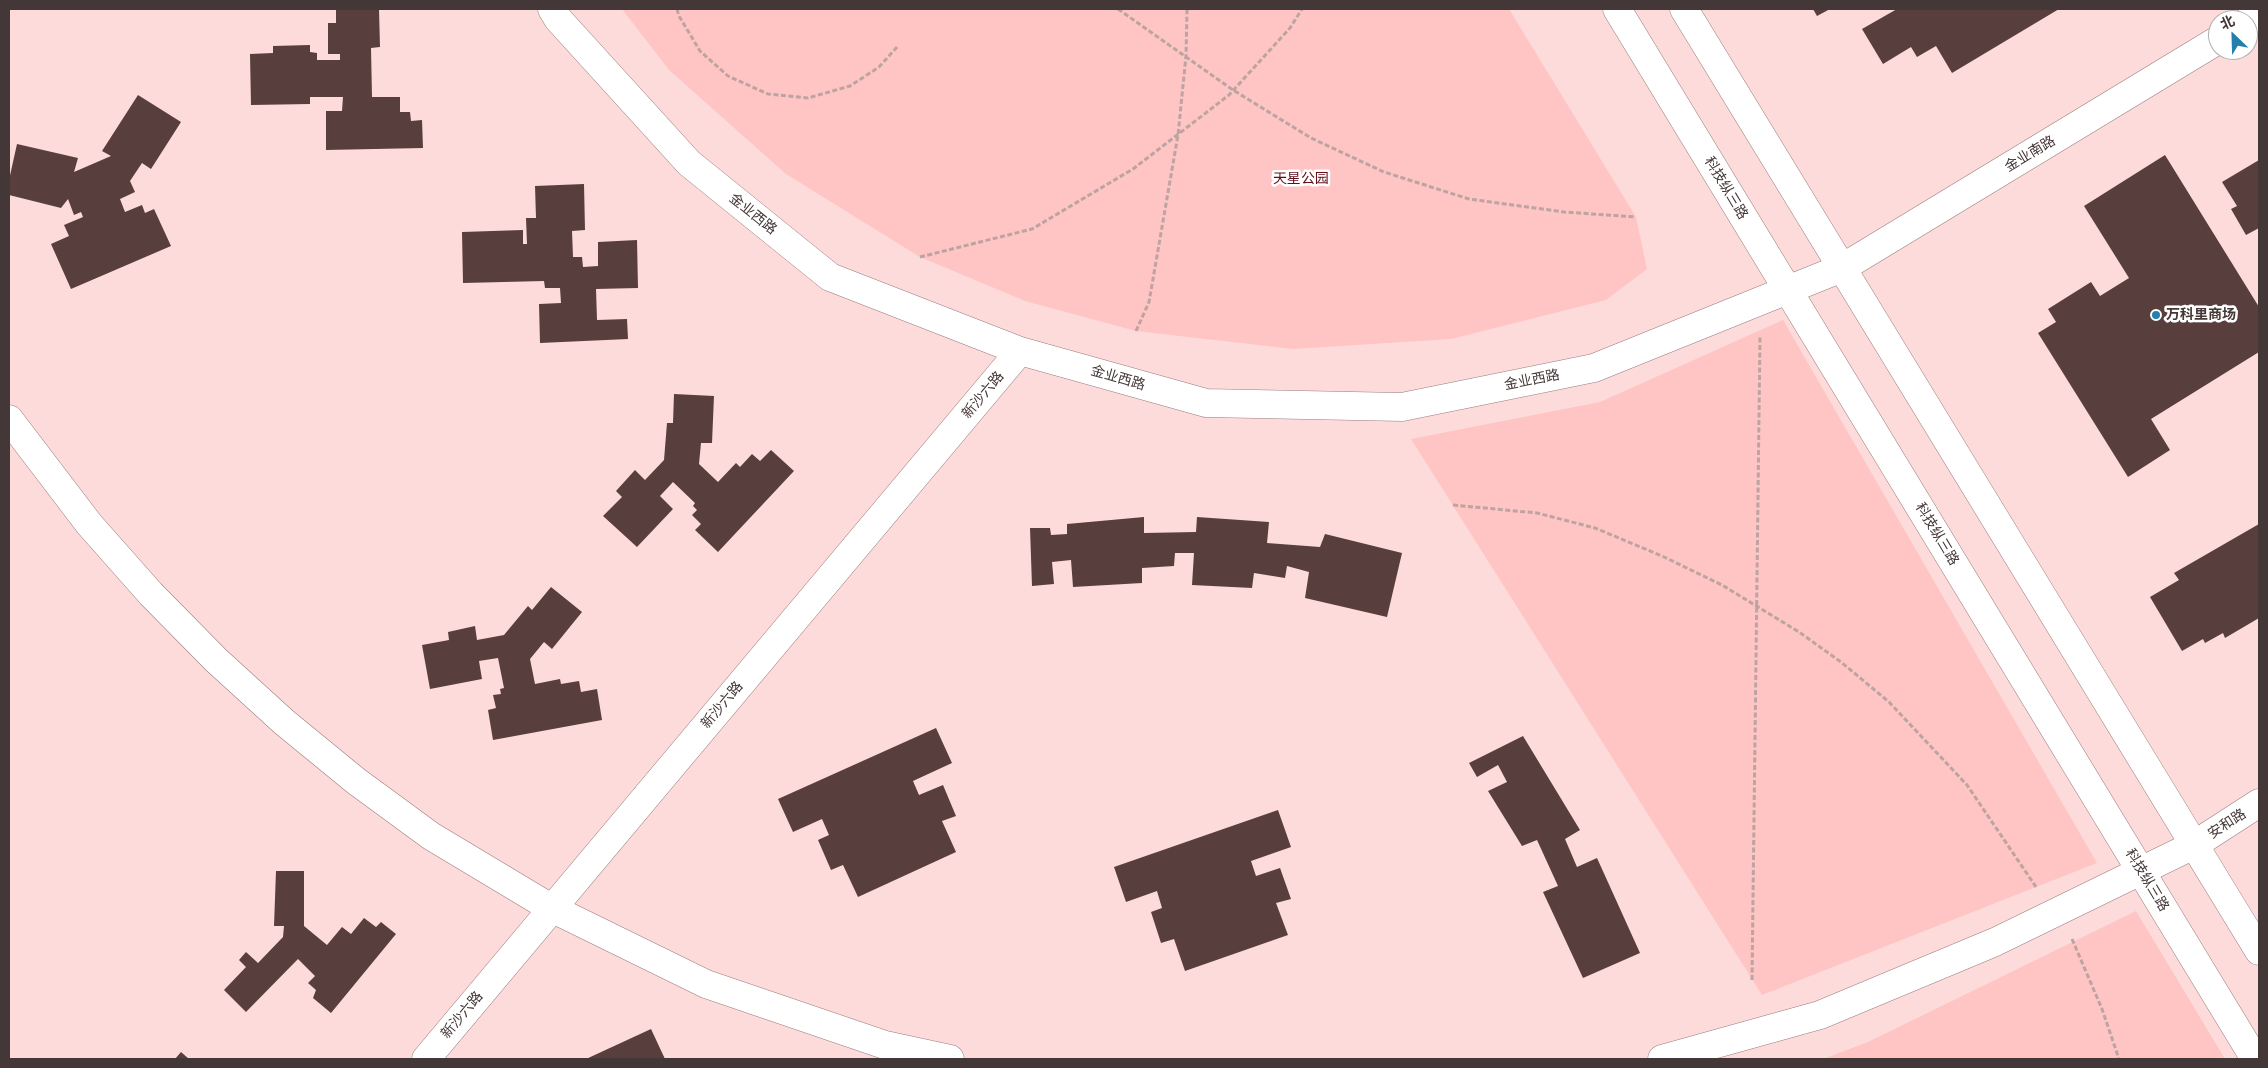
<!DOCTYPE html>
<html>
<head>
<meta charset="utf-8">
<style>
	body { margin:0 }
	#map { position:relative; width:2268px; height:1068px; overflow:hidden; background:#fddbda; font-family:Mulish,"Noto Sans SC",sans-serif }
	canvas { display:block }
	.frame { position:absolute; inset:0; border:10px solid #443737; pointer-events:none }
	.north { position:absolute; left:2208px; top:10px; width:50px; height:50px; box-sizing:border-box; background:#fff; border:1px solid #b4afaf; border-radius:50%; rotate:336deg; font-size:14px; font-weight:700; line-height:20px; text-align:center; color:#443737 }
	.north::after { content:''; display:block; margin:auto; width:18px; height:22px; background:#237fac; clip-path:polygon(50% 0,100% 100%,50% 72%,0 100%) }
</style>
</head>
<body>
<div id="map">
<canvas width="2268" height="1068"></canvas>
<div class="frame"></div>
<div class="north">北</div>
</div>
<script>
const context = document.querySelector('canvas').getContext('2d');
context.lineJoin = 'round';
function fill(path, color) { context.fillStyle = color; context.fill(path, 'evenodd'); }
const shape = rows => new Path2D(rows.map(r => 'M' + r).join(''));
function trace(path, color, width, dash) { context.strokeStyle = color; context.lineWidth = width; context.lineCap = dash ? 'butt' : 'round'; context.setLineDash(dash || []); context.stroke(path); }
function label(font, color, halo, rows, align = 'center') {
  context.font = font + ' Mulish,"Noto Sans SC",sans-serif'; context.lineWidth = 5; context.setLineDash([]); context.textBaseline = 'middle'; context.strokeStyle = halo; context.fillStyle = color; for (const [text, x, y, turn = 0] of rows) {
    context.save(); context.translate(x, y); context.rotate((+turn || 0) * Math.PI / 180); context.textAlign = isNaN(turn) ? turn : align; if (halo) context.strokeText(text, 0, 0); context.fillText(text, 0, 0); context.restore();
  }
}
fill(shape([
	[622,9,1509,9,1636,217,1647,269,1606,300,1451,339,1293,349,1136,331,1025,301,920,257,786,174,669,70],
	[1783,320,2097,863,1762,995,1411,439,1600,402],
	[2136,911,2225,1059,1823,1059,1868,1042]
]), '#fec5c4');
fill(shape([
	[336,9,379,9,380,47,371,48,372,97,400,97,400,112,410,112,411,121,422,120,423,148,326,150,326,111,342,111,343,97,310,97,310,104,251,105,250,54,273,53,273,46,310,45,310,52,317,53,317,60,340,60,340,54,328,54,328,23,336,23],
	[1813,9,1830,9,1817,16],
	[1897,9,2059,9,1952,73,1936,46,1917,57,1911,47,1883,64,1862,29],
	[138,95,181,122,151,169,142,163,130,181,135,192,120,199,125,212,142,205,145,213,154,209,171,246,71,289,51,244,69,236,64,225,83,217,81,212,74,215,68,199,61,208,9,195,9,180,17,144,78,158,74,172,111,156,102,151],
	[2165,155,2259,307,2259,352,2151,419,2170,450,2128,477,2038,333,2056,322,2048,309,2091,282,2100,296,2129,278,2084,206],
	[2259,160,2259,228,2246,235,2231,209,2237,206,2222,182],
	[584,184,585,230,572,231,573,257,582,257,583,267,598,266,598,242,637,240,638,288,596,289,597,320,627,319,628,339,540,343,539,304,561,303,560,288,545,288,544,281,463,283,462,232,523,230,523,244,527,244,526,218,536,218,535,186],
	[674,394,714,396,712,443,701,443,699,464,718,482,736,463,740,467,752,454,760,461,771,450,794,471,718,552,695,530,701,524,692,515,697,510,693,506,695,503,673,482,660,496,673,509,637,547,603,516,622,497,616,491,635,470,645,480,664,460,667,423,673,423],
	[1144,517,1144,533,1196,532,1197,517,1269,522,1267,543,1320,547,1325,534,1402,553,1387,617,1305,598,1309,572,1287,566,1285,578,1254,573,1252,588,1192,585,1194,553,1175,553,1174,566,1142,568,1142,583,1073,587,1071,560,1052,562,1054,584,1032,586,1030,528,1050,528,1051,535,1067,534,1067,524],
	[2259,524,2259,618,2225,638,2223,633,2205,643,2203,639,2182,651,2150,597,2179,580,2174,573],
	[551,587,582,612,552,649,544,642,530,659,535,684,560,679,561,684,579,681,581,692,597,689,602,720,493,740,488,710,496,708,493,695,501,694,500,689,504,688,498,658,479,661,482,679,430,689,422,645,449,640,448,632,475,626,477,640,504,635,528,606,532,610],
	[936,728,952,763,913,781,919,795,943,785,956,816,942,821,956,852,858,897,843,865,831,870,818,840,829,835,822,819,793,832,778,799],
	[1523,736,1580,830,1565,839,1577,867,1597,858,1640,953,1583,978,1543,892,1558,886,1537,840,1522,846,1488,791,1507,782,1498,765,1477,777,1469,763],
	[1278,810,1291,847,1251,861,1256,876,1280,868,1291,899,1276,903,1288,935,1185,971,1174,939,1161,943,1151,912,1162,908,1157,891,1126,902,1114,867],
	[276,871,304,871,304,926,327,945,342,927,351,934,364,918,376,927,381,922,396,934,331,1013,313,998,316,990,308,983,315,976,298,959,246,1012,224,990,246,967,239,960,246,952,258,963,283,937,284,926,274,926],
	[651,1029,665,1059,586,1059],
	[181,1052,189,1059,175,1059]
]), '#593e3e');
const minor = shape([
	[552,9,558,19,689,163,830,277,1020,351,1206,403,1402,407,1594,368,1842,268,2218,40],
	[2248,21,2259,15],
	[9,419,89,524,151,594,216,660,284,722,356,781,431,836,551,908,706,984,885,1045,950,1059],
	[426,1059,1020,351],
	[1662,1059,1820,1015,1995,942,2194,845,2259,803]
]);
const tertiary = shape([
	[1617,9,2255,1059],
	[1684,9,2259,951]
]);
trace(minor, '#9a7c7c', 29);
trace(tertiary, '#9a7c7c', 29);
trace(shape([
	[677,9,679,16,700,51,728,76,768,94,808,98,850,86,879,67,898,46],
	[1118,9,1233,90,1311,138,1384,172,1469,199,1564,212,1636,217],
	[920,257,1032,229,1133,169,1229,95,1290,28,1302,9],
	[1136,331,1149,302,1178,135,1186,56,1187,9],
	[1453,505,1537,513,1595,528,1662,556,1722,585,1799,632,1841,662,1889,702,1967,785,2036,887],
	[2072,939,2102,1009,2119,1059],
	[1752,980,1760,336]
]), '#bda3a2', 3, [5, 2.5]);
trace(minor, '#fff', 28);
trace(tertiary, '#fff', 28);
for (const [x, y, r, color] of [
	[2156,315,5,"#237fac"]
]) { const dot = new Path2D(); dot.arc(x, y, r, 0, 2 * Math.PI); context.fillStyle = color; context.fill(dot); trace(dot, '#fff', 2); }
label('14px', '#443737', '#fff', [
	["金业南路",2030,154,-31],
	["科技纵三路",1726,188,59],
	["金业西路",753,214,39],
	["金业西路",1118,378,16],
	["金业西路",1532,380,-11],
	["新沙六路",983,395,-50],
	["科技纵三路",1937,534,59],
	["新沙六路",722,705,-50],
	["安和路",2227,824,-33],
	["科技纵三路",2147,880,59],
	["新沙六路",462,1015,-50]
]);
label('14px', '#630e1b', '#fff', [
	["天星公园",1301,179]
]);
label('bold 14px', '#443737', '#fff', [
	["万科里商场",2166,315]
], 'left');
</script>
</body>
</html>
